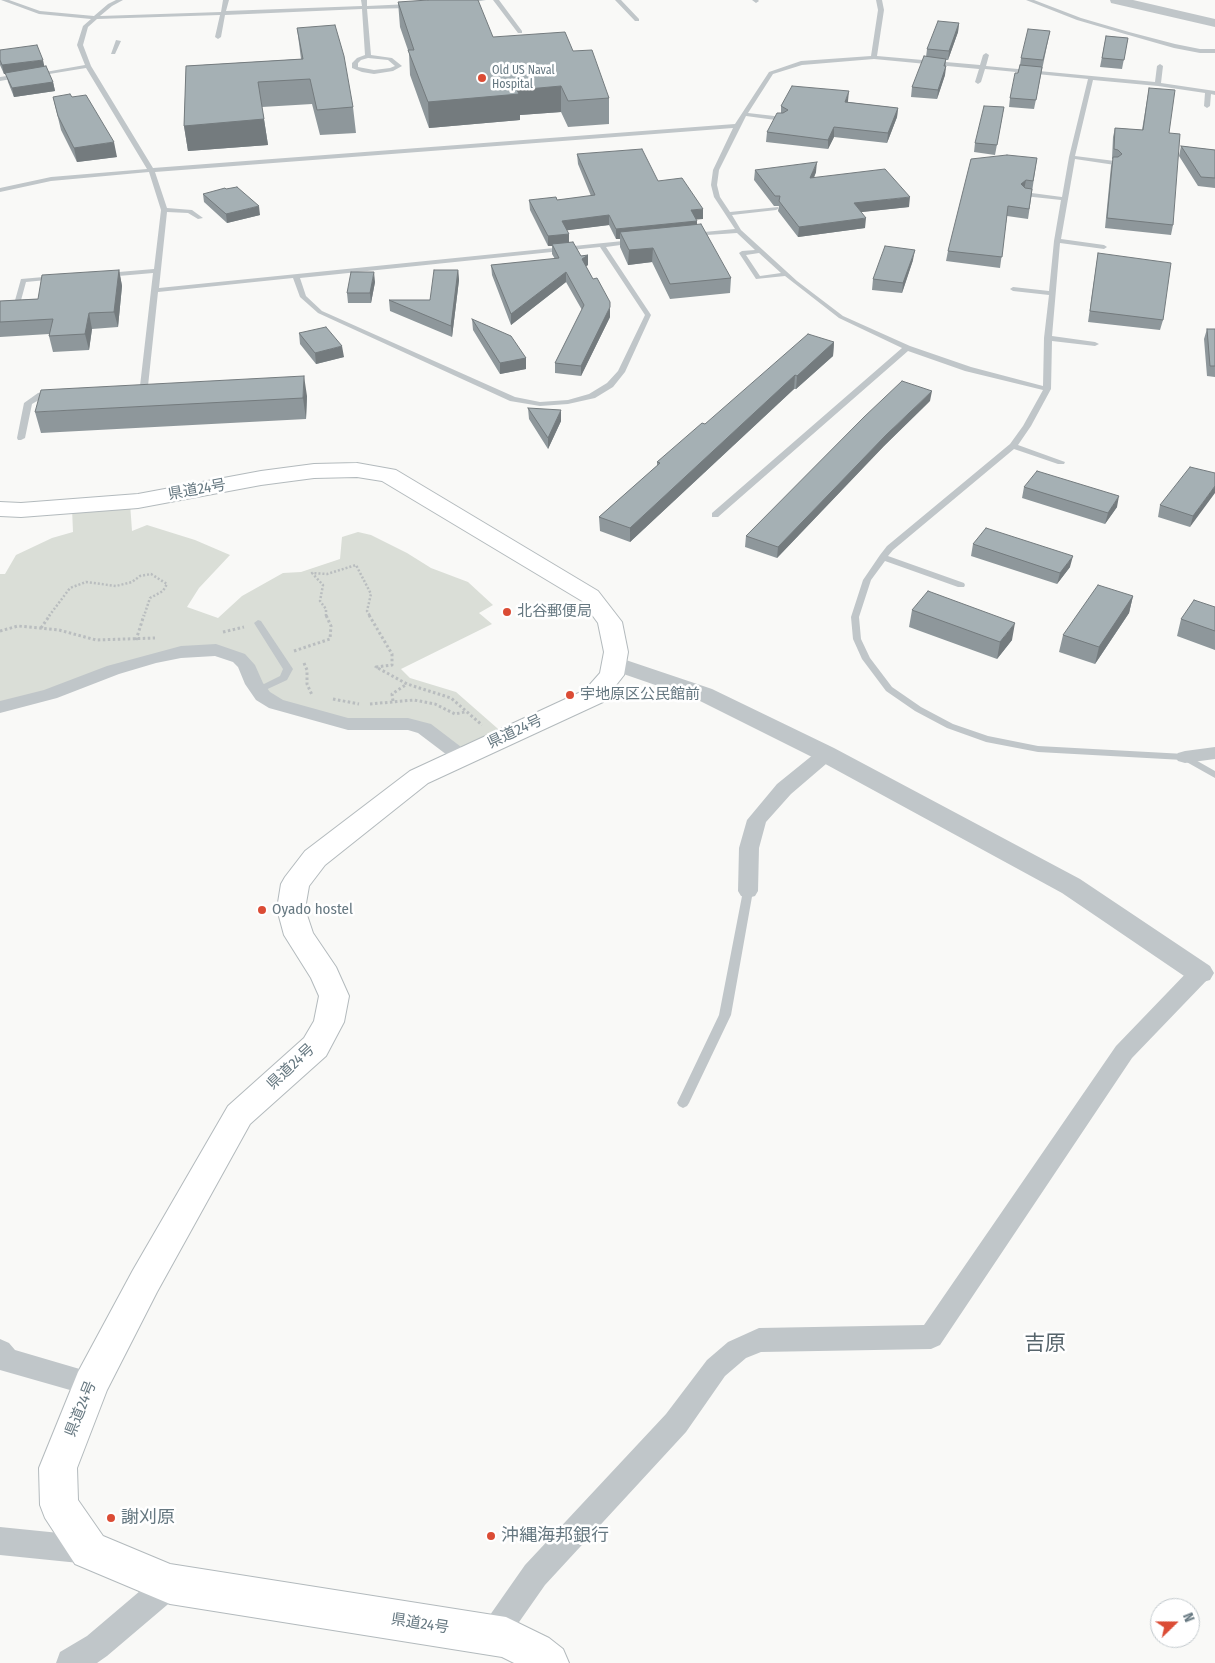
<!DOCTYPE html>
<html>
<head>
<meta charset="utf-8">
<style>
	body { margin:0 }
	#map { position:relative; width:1215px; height:1663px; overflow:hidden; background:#f9f9f7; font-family:"Fira Sans Condensed",sans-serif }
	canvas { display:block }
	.north { position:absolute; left:1150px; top:1598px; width:50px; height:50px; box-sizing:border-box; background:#fff; border:1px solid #c2c9cd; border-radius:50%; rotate:68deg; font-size:14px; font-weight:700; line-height:20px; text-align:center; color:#667881 }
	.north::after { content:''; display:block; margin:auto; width:18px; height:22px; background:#db4c35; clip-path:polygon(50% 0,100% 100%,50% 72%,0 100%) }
</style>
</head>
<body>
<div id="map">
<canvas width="1215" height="1663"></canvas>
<div class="north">N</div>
</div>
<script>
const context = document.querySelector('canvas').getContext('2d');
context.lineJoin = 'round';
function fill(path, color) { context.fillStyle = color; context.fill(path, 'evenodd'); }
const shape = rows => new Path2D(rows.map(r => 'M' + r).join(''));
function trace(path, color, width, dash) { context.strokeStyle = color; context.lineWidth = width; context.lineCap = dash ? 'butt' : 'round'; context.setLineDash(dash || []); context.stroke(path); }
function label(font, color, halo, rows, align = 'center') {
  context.font = font + ' "Fira Sans Condensed","Noto Sans JP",sans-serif'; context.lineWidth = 5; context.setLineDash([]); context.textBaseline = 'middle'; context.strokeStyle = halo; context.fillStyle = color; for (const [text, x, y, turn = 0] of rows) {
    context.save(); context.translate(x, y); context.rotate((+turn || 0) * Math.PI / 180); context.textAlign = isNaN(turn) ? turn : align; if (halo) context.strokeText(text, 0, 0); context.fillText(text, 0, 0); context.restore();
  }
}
fill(shape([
	[130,503,132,531,147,525,195,540,230,555,199,588,187,607,218,618,242,596,283,573,301,572,340,559,342,537,358,532,371,535,407,553,431,568,468,582,493,605,479,613,492,624,401,669,410,678,456,692,505,735,461,757,429,731,348,723,273,701,240,660,186,651,0,705,0,574,5,574,16,555,52,538,73,532,72,508]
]), '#daded7');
const secondary = shape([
	[357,463,396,470,598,591,622,622,628,652,624,675,603,702,428,783,325,865,309,886,305,909,313,933,336,967,349,996,344,1022,326,1056,250,1124,157,1292,107,1390,77,1468,78,1500,103,1536,170,1564,506,1617,549,1638,563,1649,569,1663,514,1663,502,1657,170,1604,75,1564,45,1518,40,1505,39,1468,78,1372,133,1270,228,1106,304,1038,314,1021,319,996,311,978,284,935,277,909,281,884,285,877,305,851,410,771,585,690,600,673,604,652,598,623,582,601,382,481,357,477,314,478,261,485,138,508,21,517,0,516,0,502,21,503,138,494,261,471,314,464,357,463]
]);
trace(secondary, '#b3babd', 2);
trace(shape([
	[49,616,70,588,86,582,116,586,132,582,140,576,151,574,167,584,163,591,150,598,144,616],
	[326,616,326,609,320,601,323,585,312,573,327,574,356,565,371,594,367,611,370,616]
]), '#b9bdbf', 2.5, [2, 2]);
trace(shape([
	[369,615,392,654,392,665,376,667,407,684,451,698,482,725],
	[41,628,50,615],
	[0,631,18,626,59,630,96,640,155,638],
	[223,632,244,627],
	[136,640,144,615],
	[294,651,330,639,331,626,326,615],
	[304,663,307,670,307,684,312,695],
	[333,699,359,704],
	[393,701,392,694,407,684],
	[370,704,414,700,435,704,455,714,465,712]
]), '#b9bdbf', 3, [2.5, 2.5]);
fill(shape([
	[1,0,9,0,40,11,94,16,108,4,116,0,123,0,112,6,100,16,221,12,223,0,229,0,226,11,362,6,361,0,367,0,367,6,410,4,413,6,410,8,367,9,371,55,392,58,402,66,393,71,374,74,362,72,352,68,352,63,357,58,365,55,362,9,225,15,221,37,218,39,215,37,220,15,97,19,88,27,83,45,91,66,153,168,735,124,769,72,801,61,871,56,878,10,876,0,882,0,884,10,877,56,980,65,983,55,986,53,989,55,986,66,1155,82,1157,66,1160,64,1163,66,1161,83,1215,91,1215,95,1211,94,1210,106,1207,108,1204,106,1205,93,1158,86,1093,80,1075,156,1115,161,1118,163,1115,165,1075,159,1061,239,1104,245,1107,247,1104,249,1060,243,1052,336,1095,342,1099,344,1095,346,1052,341,1051,389,1031,426,1018,445,1065,462,1064,464,1058,464,1014,449,893,550,888,556,964,583,965,585,964,587,958,587,885,561,871,580,859,617,861,639,870,658,892,687,921,707,953,724,988,736,1038,746,1185,754,1215,771,1215,778,1183,760,1038,752,986,742,947,728,915,711,886,691,862,659,853,639,851,617,863,580,880,555,887,546,1010,444,1023,426,1043,390,965,371,908,351,718,517,712,517,712,513,902,348,839,318,785,276,756,279,739,253,742,251,755,250,737,233,692,236,692,234,694,233,735,229,714,197,711,185,713,170,733,128,155,172,167,208,192,210,203,218,198,219,188,213,167,212,159,288,633,240,636,242,635,243,606,247,651,315,625,372,613,387,595,398,568,404,540,406,510,401,318,313,300,297,293,278,158,292,148,386,144,388,140,386,153,273,107,277,104,275,107,273,154,269,161,210,149,172,51,181,0,192,0,188,51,177,147,169,86,68,37,76,34,74,85,65,77,45,83,26,91,19,39,14,1,0],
	[368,58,388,60,395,66,390,68,374,70,358,67,358,63,361,60,368,58],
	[874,59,979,69,975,82,978,84,981,82,985,69,1088,79,1069,157,1062,197,1024,192,1021,194,1024,196,1061,200,1054,241,1049,291,1013,287,1010,289,1013,291,1049,295,1044,338,1043,386,971,367,910,346,843,316,797,281,741,230,732,215,776,210,778,209,778,207,730,212,720,197,717,185,719,170,746,116,783,121,786,119,783,117,748,113,773,74,802,65,874,59],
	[600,247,645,315,618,371,607,383,589,394,568,400,540,402,515,397,322,311,306,296,300,278,600,247],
	[759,253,781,273,760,276,746,255,759,253],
	[469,0,486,0,465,4,462,2,469,0],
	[493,0,499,0,522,31,522,33,518,33,493,0],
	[615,0,621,0,639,19,639,21,635,21,615,0],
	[752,0,758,0,759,1,756,3,752,0],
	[1026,0,1034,0,1081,18,1129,32,1175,44,1200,49,1215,49,1215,53,1200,53,1174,48,1125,34,1077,20,1026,0],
	[116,40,121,41,115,54,111,54,116,40],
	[20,74,23,76,22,77,0,81,0,77,20,74],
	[55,276,58,278,57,279,26,282,20,304,15,305,14,304,21,279,55,276],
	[52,390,55,390,55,394,44,397,32,404,25,438,21,440,18,440,17,438,24,403,38,393,52,390],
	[258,620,261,621,293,669,287,680,259,693,256,692,254,690,256,688,280,676,283,669,254,623,258,620],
	[748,887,752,888,753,891,731,1015,689,1103,687,1106,683,1108,679,1106,677,1103,719,1015,743,891,744,888,748,887]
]), '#c0c6c9');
fill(shape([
	[216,644,245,654,255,665,263,683,270,692,283,700,348,718,408,718,431,724,469,753,472,757,469,761,462,763,455,761,418,733,408,730,348,730,269,708,256,700,245,684,238,667,233,662,215,656,181,658,156,663,119,674,57,698,0,713,0,701,44,690,107,666,181,646,216,644],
	[1215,747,1215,759,1185,763,1178,761,1175,757,1178,753,1185,751,1215,747],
	[826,748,833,750,836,754,833,758,791,794,766,822,759,848,758,891,755,896,748,898,741,896,738,891,739,848,747,820,777,784,819,750,826,748],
	[1200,965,1208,967,1211,973,1208,979,1132,1058,940,1345,931,1349,761,1352,746,1358,725,1376,686,1432,545,1585,503,1645,493,1650,483,1645,478,1635,483,1625,525,1565,666,1414,707,1360,728,1342,759,1328,924,1325,1116,1046,1192,967,1200,965],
	[0,1339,9,1343,15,1350,100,1375,104,1384,100,1393,91,1396,0,1370,0,1339],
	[0,1527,89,1536,99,1540,103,1550,99,1560,89,1564,0,1555,0,1527],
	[170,1570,180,1574,184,1584,180,1594,107,1656,97,1663,56,1663,60,1652,87,1636,160,1574,170,1570]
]), '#c0c6c9');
fill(shape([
	[1110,0,1133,0,1215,19,1215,27,1111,3,1110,0],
	[614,656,712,689,834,748,1080,879,1210,966,1214,973,1210,980,1200,983,1190,980,1062,893,818,760,696,699,606,668,603,663,606,658,614,656]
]), '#c0c6c9');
fill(secondary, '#fff');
fill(shape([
	[398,2,493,37,573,51,609,98,609,124,568,127,561,112,520,115,520,120,429,128,410,75,409,53,400,27],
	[959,23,958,32,948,60,946,60,945,75,937,99,911,97,912,87,926,57,927,49],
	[297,28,353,107,356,133,320,135,312,104,262,107,268,145,188,151,184,126,186,66,301,59],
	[1050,31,1034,109,1009,107,1010,98,1020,65,1021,58],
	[1106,36,1128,38,1122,69,1100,67],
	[0,50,45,67,53,82,55,91,14,97,8,82,6,74,4,74,0,65],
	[1149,88,1169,133,1173,225,1171,235,1105,228,1111,166,1113,159,1112,159,1113,137,1115,128,1142,130],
	[53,97,117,157,77,162,61,130],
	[848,101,848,102,898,108,897,117,887,143,834,137,828,149,766,142,767,132,781,113,781,106],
	[1004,107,995,155,974,152,975,143],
	[1181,146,1215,150,1215,188,1198,186,1179,156],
	[577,154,658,181,703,219,696,219,697,225,731,278,730,293,670,299,652,262,628,265,620,247,620,239,616,239,609,225,567,230,569,242,581,256,588,255,588,265,586,266,610,317,581,376,555,373,555,363,582,310,566,282,511,325,492,275,491,265,555,259,552,254,552,246,548,246,530,210,529,200,557,200,591,196,578,164],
	[1037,158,1028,219,1007,216,1000,268,946,261,948,251],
	[755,170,816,172,814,178,909,207,861,212,865,228,798,237,778,211,779,206,774,206,754,180],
	[203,194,260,215,227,223,204,202],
	[1098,253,1163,320,1160,330,1088,322],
	[913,260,902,293,872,290,873,279],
	[119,270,122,286,118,327,92,329,89,350,53,352,49,336,49,334,0,337,0,301,38,299],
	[458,270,459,280,452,337,390,311,389,300,430,300],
	[375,282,371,303,348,303,347,293],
	[472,319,526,358,526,369,500,374,473,330],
	[1207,329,1215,329,1215,377,1207,376,1204,339],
	[299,333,344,357,316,364,300,344],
	[834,342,833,356,796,389,794,389,630,542,600,531,599,517,657,466,657,462,705,424],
	[307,396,306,419,41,433,35,412],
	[930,401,884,446,777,558,745,547,746,536],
	[528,408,561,421,548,449,529,419],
	[1215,473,1190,527,1158,517,1160,505],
	[1024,487,1117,507,1105,524,1022,498],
	[973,544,1070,567,1057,584,971,556],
	[1133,596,1129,613,1095,664,1059,652,1063,635],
	[1215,607,1215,650,1177,636,1181,619],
	[912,610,1012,640,997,659,909,627]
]), '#8e979b');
fill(shape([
	[959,23,958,32,948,60,949,51],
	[43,60,45,69,4,74,2,65],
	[946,66,945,75,937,99,938,90],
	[53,82,55,91,14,97,12,88],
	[561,86,561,112,520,115,520,120,429,128,428,102,517,90],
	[849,91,848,101,844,111,845,102],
	[898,108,897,117,887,143,888,133],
	[264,119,268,145,188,151,184,126],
	[834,127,834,137,828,149,828,140],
	[114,142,117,157,77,162,74,148],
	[817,162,816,172,809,188,810,178],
	[1026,180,1024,190,1021,184],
	[910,197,909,207,853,213,854,203],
	[259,206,260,215,227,223,226,214],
	[703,209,703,219,691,220,691,210],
	[609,215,609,225,562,231,562,221],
	[866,218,865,228,798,237,799,227],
	[697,221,697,231,620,232,620,239,616,239,616,229],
	[569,234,569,244,552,244,552,246,548,246,548,236],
	[653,248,652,262,628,265,629,250],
	[915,250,913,260,902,293,903,283],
	[588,255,588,265,582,269,582,259],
	[119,270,122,286,118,327,114,312],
	[458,270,459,280,452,337,451,326],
	[374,272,375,282,371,303,370,293],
	[566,272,566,282,511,325,511,314],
	[610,307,610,317,581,376,581,366],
	[89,313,92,329,89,350,85,334],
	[834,342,833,356,796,389,797,376],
	[342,346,344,357,316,364,315,353],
	[526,358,526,369,500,374,500,363],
	[795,375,794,389,630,542,630,528],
	[304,376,307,396,306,419,303,398],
	[932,391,930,401,884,446,777,558,778,547,886,435],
	[561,410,561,421,548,449,548,438],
	[1215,486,1215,493,1190,527,1193,516],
	[1119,496,1117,507,1105,524,1108,513],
	[1073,556,1070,567,1057,584,1060,573],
	[1133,596,1129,613,1095,664,1099,647],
	[1015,623,1012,640,997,659,1000,642]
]), '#747b7e');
const building = shape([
	[428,0,478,0,493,37,565,32,573,51,592,50,609,98,568,101,561,86,517,90,519,94,428,102,408,50,414,50,398,2,428,0],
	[938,21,959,23,949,51,927,49,938,21],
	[335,25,344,56,353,107,317,110,310,79,258,82,264,119,184,126,186,66,303,59,297,28,335,25],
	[1028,29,1050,31,1043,60,1021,58,1028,29],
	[1106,36,1128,38,1124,60,1102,58,1106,36],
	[37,45,43,60,2,65,0,60,0,50,37,45],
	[924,56,946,59,944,66,946,66,938,90,912,87,924,56],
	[1020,65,1042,67,1036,100,1010,98,1015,73,1018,73,1020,65],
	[46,66,53,82,12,88,5,73,46,66],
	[792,86,849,91,845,102,898,108,888,133,834,127,828,140,767,132,777,113,783,113,788,110,781,106,792,86],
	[1149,88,1175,90,1169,133,1180,134,1173,225,1107,218,1113,157,1118,157,1122,154,1118,150,1114,149,1115,128,1143,130,1149,88],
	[70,94,72,97,86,95,114,142,74,148,58,116,53,97,70,94],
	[984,106,1004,107,997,145,975,143,984,106],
	[1181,146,1215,150,1215,178,1201,177,1181,146],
	[642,149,658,181,682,178,703,209,691,210,697,221,616,229,609,215,562,221,569,234,548,236,529,200,556,197,557,200,595,195,577,154,642,149],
	[1007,155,1037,158,1033,181,1026,180,1021,184,1025,188,1032,189,1029,209,1008,206,1002,257,948,251,971,159,1007,155],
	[817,162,810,178,885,169,910,197,854,203,866,218,799,227,779,201,780,196,775,196,755,170,817,162],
	[237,187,259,206,226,214,203,194,225,188,226,189,237,187],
	[701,224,731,278,670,284,653,248,629,250,620,232,701,224],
	[573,242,581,256,588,255,582,259,593,279,597,278,610,302,610,307,581,366,555,363,584,305,566,272,511,314,491,265,559,258,552,244,573,242],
	[885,246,915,250,903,283,873,279,885,246],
	[1098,253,1171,263,1163,320,1090,311,1098,253],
	[119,270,114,312,89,313,85,334,49,336,53,319,0,322,0,301,38,299,42,275,119,270],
	[434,270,458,270,451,326,389,300,430,300,434,270],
	[351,272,374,272,370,293,347,293,351,272],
	[472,319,511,336,526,358,500,363,472,319],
	[326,327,342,346,315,353,299,333,326,327],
	[1207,329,1215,329,1215,366,1210,366,1207,329],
	[808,334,834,342,797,376,795,375,630,528,599,517,660,463,657,462,702,423,705,424,808,334],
	[304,376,303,398,35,412,41,390,304,376],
	[902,381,932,391,886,435,778,547,746,536,864,417,902,381],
	[528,408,561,410,548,438,528,408],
	[1190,467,1215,473,1215,486,1193,516,1160,505,1190,467],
	[1037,471,1119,496,1108,513,1024,487,1037,471],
	[986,528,1073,556,1060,573,973,544,986,528],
	[1098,585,1133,596,1099,647,1063,635,1098,585],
	[928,591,1015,623,1000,642,912,610,928,591],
	[1194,600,1215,607,1215,631,1181,619,1194,600]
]);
fill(building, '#a5b0b4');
trace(building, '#747b7e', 1);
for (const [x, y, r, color] of [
	[482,78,5,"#db4c35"],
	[507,612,5,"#db4c35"],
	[570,695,5,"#db4c35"],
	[262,910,5,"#db4c35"],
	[111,1518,5,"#db4c35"],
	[491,1536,5,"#db4c35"]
]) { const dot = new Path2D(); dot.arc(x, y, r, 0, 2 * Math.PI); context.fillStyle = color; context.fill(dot); trace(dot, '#fff', 2); }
label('12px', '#667881', '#fff', [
	["Old US Naval",492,71],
	["Hospital",492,85]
], 'left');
label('15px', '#667881', '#fff', [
	["県道24号",197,490,-10],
	["県道24号",515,732,-25],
	["県道24号",291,1067,-43],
	["県道24号",81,1409,-68],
	["県道24号",420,1624,9]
]);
label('15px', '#667881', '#fff', [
	["北谷郵便局",517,612],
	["宇地原区公民館前",580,695],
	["Oyado hostel",272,910]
], 'left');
label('18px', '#667881', '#fff', [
	["謝刈原",121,1518],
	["沖縄海邦銀行",501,1536]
], 'left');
label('21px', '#57656c', '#fff', [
	["吉原",1045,1344]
]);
</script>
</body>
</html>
